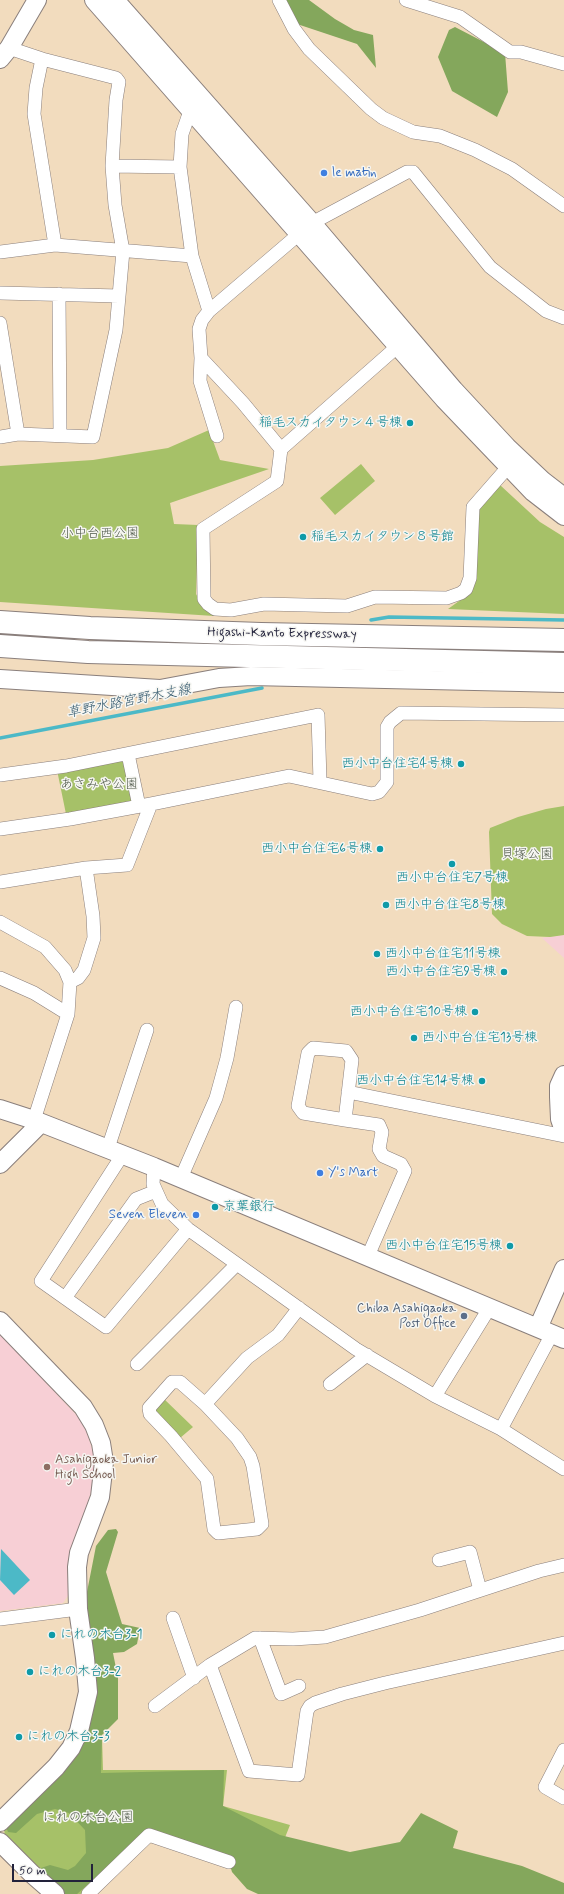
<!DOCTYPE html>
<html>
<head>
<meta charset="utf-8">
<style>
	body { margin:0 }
	#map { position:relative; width:564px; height:1894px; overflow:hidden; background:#f2dcbe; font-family:Mynerve,sans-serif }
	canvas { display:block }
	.scale { position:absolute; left:12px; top:1864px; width:81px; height:18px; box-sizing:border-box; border:2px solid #22223b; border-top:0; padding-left:5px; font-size:12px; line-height:14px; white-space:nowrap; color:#22223b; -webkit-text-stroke:3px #f6f6f2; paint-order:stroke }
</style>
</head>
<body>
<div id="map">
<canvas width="564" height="1894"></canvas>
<div class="scale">50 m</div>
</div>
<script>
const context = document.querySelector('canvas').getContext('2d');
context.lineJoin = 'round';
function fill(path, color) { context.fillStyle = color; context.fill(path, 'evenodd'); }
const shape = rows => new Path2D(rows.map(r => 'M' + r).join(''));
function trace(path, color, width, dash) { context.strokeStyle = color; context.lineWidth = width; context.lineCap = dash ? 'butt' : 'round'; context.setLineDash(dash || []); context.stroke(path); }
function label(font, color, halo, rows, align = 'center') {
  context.font = font + ' Mynerve,"Klee One",sans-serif'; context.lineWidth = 3; context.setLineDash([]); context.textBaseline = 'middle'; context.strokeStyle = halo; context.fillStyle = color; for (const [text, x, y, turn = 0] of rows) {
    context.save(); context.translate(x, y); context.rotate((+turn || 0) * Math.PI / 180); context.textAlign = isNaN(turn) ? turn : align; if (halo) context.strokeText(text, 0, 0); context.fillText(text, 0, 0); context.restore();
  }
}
fill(shape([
	[564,935,564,958,542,938],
	[0,1334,84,1423,94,1455,95,1479,68,1568,69,1594,63,1603,0,1611]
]), '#f7cfd5');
fill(shape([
	[209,430,220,460,269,469,170,503,174,524,198,525,196,594,201,603,214,616,0,602,0,466,93,460,168,448],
	[361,464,375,481,335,515,320,498],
	[500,485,540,522,564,537,564,614,448,609,466,596,479,508],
	[127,757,135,801,66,814,57,770],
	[564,806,564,935,550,937,527,936,502,924,492,914,489,832,490,828,518,817,546,809],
	[163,1398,193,1427,180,1438,154,1412],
	[101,1703,103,1770,227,1770,223,1806,290,1825,270,1875,147,1831,82,1894,68,1894,45,1876,5,1837,4,1829]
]), '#a6c168');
fill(shape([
	[284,0,309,0,335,19,354,30,373,35,376,68,357,44,297,24],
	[455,27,505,53,508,92,497,117,452,91,438,57,449,30],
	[116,1529,118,1532,106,1572,122,1624,140,1628,137,1644,124,1652,113,1653,118,1678,118,1719,102,1735,101,1773,224,1770,223,1806,280,1835,350,1852,400,1842,421,1813,458,1831,453,1848,522,1866,564,1883,564,1894,258,1894,247,1889,232,1872,229,1862,147,1831,77,1894,63,1894,41,1868,50,1865,68,1870,75,1866,86,1853,85,1830,69,1813,55,1809,37,1814,16,1833,8,1832,5,1824,85,1733,84,1620,86,1597,96,1546,108,1530]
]), '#84a75c');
fill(shape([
	[1,1549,30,1580,14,1595,0,1580]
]), '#4cb9c7');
trace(shape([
	[371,620,389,617,564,620],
	[0,738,262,688]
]), '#4cb9c7', 3.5);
const street = shape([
	[279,0,294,29,309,49,371,109,383,118,413,132,440,136,475,150,512,169,564,206],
	[406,0,460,17,510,52,521,52,564,64],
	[42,59,36,88,34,114,55,245],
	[190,111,182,134,180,167,192,256,209,311],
	[112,166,180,167],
	[0,252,55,245,192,256],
	[0,293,119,296],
	[59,294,60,435],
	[0,323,18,434],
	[398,346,281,449,277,481,203,529,204,599,208,604,215,609,231,610,264,604,347,606,375,597,447,598,461,593,466,589,470,578,473,507,508,467],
	[201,358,200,381,217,436],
	[0,437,18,434,93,437,116,330,123,251,115,205,112,166,116,100,119,82,116,78,42,59,9,48],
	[281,449,243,403,201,358,199,329,202,320,209,311,312,223,407,172,413,172,490,267,546,311,564,318],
	[128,754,139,806],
	[0,775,66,766,318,715,320,781],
	[0,829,70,819,151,804,289,776,372,794,379,792,387,782,387,727,390,722,401,713,564,715],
	[0,882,86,868,127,865,151,804],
	[0,922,45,947,65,970,70,982,68,1014,34,1120],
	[0,978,34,993,68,1014],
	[70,982,78,978,84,970,94,938,93,916,86,868],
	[348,1092,564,1136],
	[345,1120,352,1060,346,1051,313,1048,308,1053,298,1106,303,1113,345,1120,379,1125,382,1132,379,1149,383,1156,401,1164,405,1171,368,1256],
	[108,1148,147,1030],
	[123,1154,41,1281,106,1327,188,1229],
	[154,1167,153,1184,162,1204,188,1229,356,1349,435,1396,501,1429,564,1469],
	[181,1178,216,1098,227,1058,236,1007],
	[65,1298,136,1199,156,1191],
	[137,1364,237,1264],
	[172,1382,180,1382,205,1404,237,1438,250,1457,253,1466,262,1524,257,1529,218,1533,214,1529,207,1479,171,1436,150,1414,149,1408,172,1382],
	[330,1384,367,1355],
	[435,1396,490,1307],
	[205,1404,247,1358,278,1335,299,1308],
	[501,1429,552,1334],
	[439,1560,470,1552,480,1590],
	[173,1618,194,1678],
	[0,1619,78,1609],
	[260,1638,281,1694,299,1686],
	[210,1665,249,1771,298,1775,307,1711,310,1706,315,1703,342,1694,385,1683,564,1643],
	[155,1706,210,1665,255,1638,293,1639,325,1637,420,1610,539,1571,564,1565],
	[564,1750,545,1787,564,1798],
	[88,1894,149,1835,229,1862]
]);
const secondary = shape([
	[94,0,444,399,533,492,564,516],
	[115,0,312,223,454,390,507,447,543,481,564,497],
	[0,59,9,48,37,0],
	[0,679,160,689,219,678,251,676,564,683],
	[564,1075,559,1086,559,1097,560,1119,564,1131],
	[0,1109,34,1120,154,1167,564,1339],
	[0,1164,41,1123],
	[0,1321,83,1407,94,1425,101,1443,104,1462,100,1497,79,1553,77,1567,78,1609,85,1658,88,1692,79,1731,71,1748,56,1767,0,1822],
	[538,1328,564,1269],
	[0,1842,32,1874,55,1894]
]);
const highway = shape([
	[0,622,90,628,261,634,564,640],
	[0,646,88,652,564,664]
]);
trace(street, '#8a7f7c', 14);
trace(secondary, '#8a7f7c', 20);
trace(highway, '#8a7f7c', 24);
trace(street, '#fff', 13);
trace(secondary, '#fff', 18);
trace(highway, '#fff', 22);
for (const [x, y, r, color] of [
	[324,173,4,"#3f7fe0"],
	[410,423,4,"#0f9aa8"],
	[303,537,4,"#0f9aa8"],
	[461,764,4,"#0f9aa8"],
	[380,849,4,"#0f9aa8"],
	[452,864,4,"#0f9aa8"],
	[386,905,4,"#0f9aa8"],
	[377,954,4,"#0f9aa8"],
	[504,972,4,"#0f9aa8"],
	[475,1012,4,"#0f9aa8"],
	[414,1038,4,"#0f9aa8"],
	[482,1081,4,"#0f9aa8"],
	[320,1173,4,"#3f7fe0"],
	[215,1207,4,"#0f9aa8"],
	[196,1215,4,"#3f7fe0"],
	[510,1246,4,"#0f9aa8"],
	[464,1316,4,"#5c6f8a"],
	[47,1467,4,"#8d6e63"],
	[52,1635,4,"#0f9aa8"],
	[30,1672,4,"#0f9aa8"],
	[19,1737,4,"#0f9aa8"]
]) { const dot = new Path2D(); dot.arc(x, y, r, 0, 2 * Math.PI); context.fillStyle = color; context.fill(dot); trace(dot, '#f6f6f2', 1.5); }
label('13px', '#366cbe', '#f6f6f2', [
	["le matin",332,173],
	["Y's Mart",328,1173],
	["Seven Eleven",188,1215,"right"]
], 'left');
label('13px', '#0d838f', '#f6f6f2', [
	["稲毛スカイタウン４号棟",402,423,"right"],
	["稲毛スカイタウン８号館",311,537],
	["西小中台住宅4号棟",453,764,"right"],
	["西小中台住宅6号棟",372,849,"right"],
	["西小中台住宅7号棟",452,878,"center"],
	["西小中台住宅8号棟",394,905],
	["西小中台住宅11号棟",385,954],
	["西小中台住宅9号棟",496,972,"right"],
	["西小中台住宅10号棟",467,1012,"right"],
	["西小中台住宅13号棟",422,1038],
	["西小中台住宅14号棟",474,1081,"right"],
	["京葉銀行",223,1207],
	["西小中台住宅15号棟",502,1246,"right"],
	["にれの木台3-1",60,1635],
	["にれの木台3-2",38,1672],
	["にれの木台3-3",27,1737]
], 'left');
label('13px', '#505a4b', '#f6f6f2', [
	["小中台西公園",100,534],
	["あさみや公園",99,785],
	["貝塚公園",527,855],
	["にれの木台公園",88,1818]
]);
label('13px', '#22223b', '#f6f6f2', [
	["Higashi-Kanto Expressway",282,634,1]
]);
label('13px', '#4e5e75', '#f6f6f2', [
	["Chiba Asahigaoka",456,1309],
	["Post Office",456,1324]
], 'right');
label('13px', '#785e54', '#f6f6f2', [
	["Asahigaoka Junior",55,1460],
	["High School",55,1475]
], 'left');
label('italic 14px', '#31576c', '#f6f6f2', [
	["草野水路宮野木支線",129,702,-11]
]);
</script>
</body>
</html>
